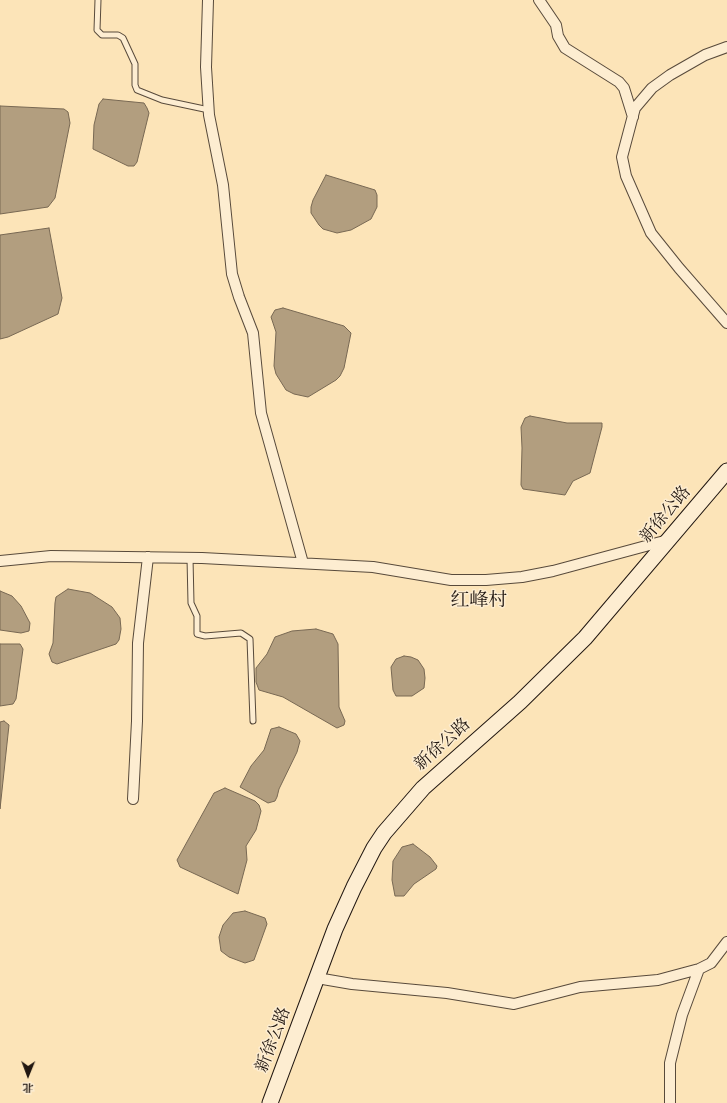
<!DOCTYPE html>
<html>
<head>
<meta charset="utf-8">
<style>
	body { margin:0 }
	#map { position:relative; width:727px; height:1103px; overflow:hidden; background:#fce4b8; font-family:Cardo,"Noto Serif SC",serif }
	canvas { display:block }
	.north { position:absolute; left:8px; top:1055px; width:40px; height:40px; -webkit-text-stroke:3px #fdedd1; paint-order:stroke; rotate:181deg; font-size:11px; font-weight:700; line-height:16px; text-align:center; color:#211711 }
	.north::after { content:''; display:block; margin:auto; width:14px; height:18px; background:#211711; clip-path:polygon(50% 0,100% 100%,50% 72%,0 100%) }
</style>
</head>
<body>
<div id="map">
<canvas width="727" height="1103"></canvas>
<div class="north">北</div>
</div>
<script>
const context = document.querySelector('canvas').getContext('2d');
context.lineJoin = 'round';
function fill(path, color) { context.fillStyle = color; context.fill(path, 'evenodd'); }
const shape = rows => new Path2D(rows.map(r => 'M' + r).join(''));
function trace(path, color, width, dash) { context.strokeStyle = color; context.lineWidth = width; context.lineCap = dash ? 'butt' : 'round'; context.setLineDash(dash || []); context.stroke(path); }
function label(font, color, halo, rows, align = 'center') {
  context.font = font + ' Cardo,"Noto Serif SC",serif'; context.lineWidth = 3; context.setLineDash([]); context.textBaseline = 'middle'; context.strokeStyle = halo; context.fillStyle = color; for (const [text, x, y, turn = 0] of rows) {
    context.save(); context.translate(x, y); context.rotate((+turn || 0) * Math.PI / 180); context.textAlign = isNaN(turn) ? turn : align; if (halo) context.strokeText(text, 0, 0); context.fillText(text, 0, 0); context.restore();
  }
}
const water = shape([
	[103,99,144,103,147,108,149,113,137,162,134,166,128,166,93,149,94,125,99,104,103,99],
	[0,106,64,109,68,112,70,123,55,198,48,207,0,214,0,106],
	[326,175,375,190,377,195,377,207,371,219,351,230,337,233,323,229,319,225,311,213,311,207,313,200,326,175],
	[49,228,62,298,58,314,8,337,0,339,0,235,49,228],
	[283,308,344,326,351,333,344,368,340,376,336,380,308,397,294,394,286,390,276,374,274,366,276,332,271,317,275,310,283,308],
	[530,416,567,423,602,423,602,427,590,473,573,481,565,495,523,489,521,485,522,448,521,427,525,418,530,416],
	[68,589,90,593,112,607,120,618,121,629,119,640,116,644,57,664,52,662,49,654,53,643,55,603,56,597,68,589],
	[0,591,12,596,21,606,30,623,29,631,21,633,0,630,0,591],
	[316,629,333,634,338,644,339,707,345,721,344,725,337,728,283,697,259,690,256,682,256,668,267,654,275,637,292,631,316,629],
	[0,644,20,644,23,649,16,699,13,704,0,706,0,644],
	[404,656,411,657,418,660,424,669,425,678,424,688,412,696,396,696,393,690,391,667,396,659,404,656],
	[4,721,9,725,0,809,0,722,4,721],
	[279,727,296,734,300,741,297,752,279,789,277,797,275,801,268,803,240,787,251,766,264,750,271,729,279,727],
	[225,788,255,801,259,805,261,811,256,830,246,846,247,860,238,894,180,867,177,860,214,793,225,788],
	[413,844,430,857,437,866,436,869,414,884,404,896,395,896,392,880,393,861,402,847,413,844],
	[245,911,265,918,267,924,254,960,245,963,229,957,221,951,219,937,223,925,233,913,245,911]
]);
fill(water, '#b29e7f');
trace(water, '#786853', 1);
const lane = shape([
	[98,0,97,30,102,35,118,35,123,38,135,64,135,85,137,90,162,100,209,110],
	[190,558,191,603,197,616,197,634,205,636,241,633,250,639,253,721]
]);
const street = shape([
	[208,0,206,67,209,115,223,185,232,274,239,297,253,333,261,413,303,563],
	[539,0,556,25,558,36,565,48,619,82,624,88,633,117],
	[727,47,705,55,670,75,652,88,635,108,622,157,626,176,651,233,679,268,727,323],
	[0,561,51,556,202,558,373,567,451,580,486,580,522,577,553,571,668,540],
	[133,799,137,721,138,643,148,557],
	[317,978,352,984,447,993,514,1004,580,987,658,980,699,969,711,963,727,942],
	[670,1103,670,1063,682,1015,699,969]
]);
const secondary = shape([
	[270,1103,335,929,354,887,374,848,384,833,423,788,520,702,585,638,727,471]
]);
trace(lane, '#584a3b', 7);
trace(street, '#584a3b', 12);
trace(secondary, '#211711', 17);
trace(lane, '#fdedd1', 5);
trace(street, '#fdedd1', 10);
trace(secondary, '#fdedd1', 15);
label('17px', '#211711', '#fdedd1', [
	["新徐公路",666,515,-50],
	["新徐公路",443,745,-42],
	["新徐公路",274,1040,-69]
]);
label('19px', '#211711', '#fdedd1', [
	["红峰村",479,602]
]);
</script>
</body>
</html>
